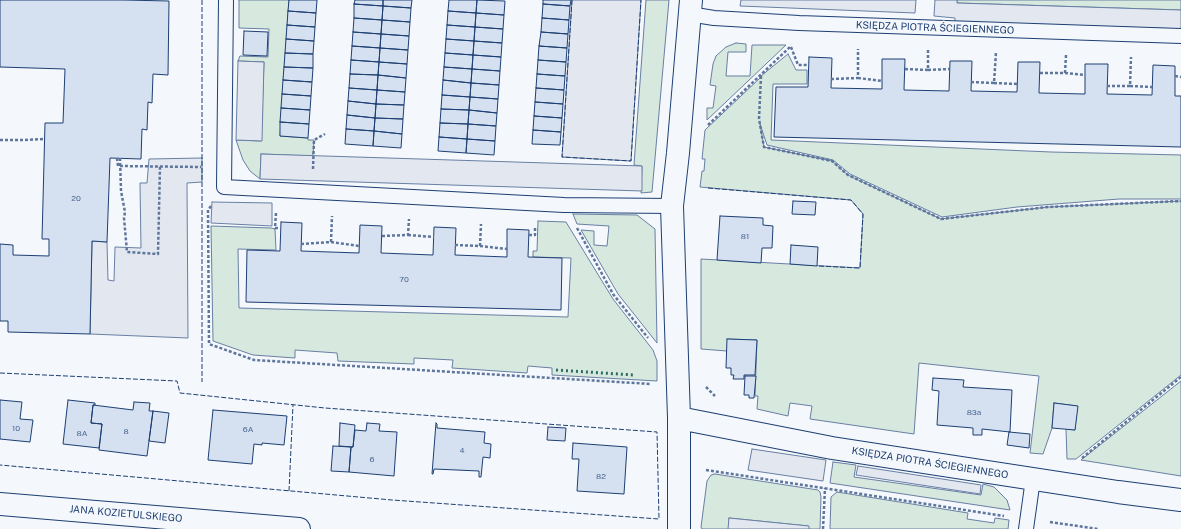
<!DOCTYPE html>
<html>
<head>
<meta charset="utf-8">
<style>
	body { margin:0 }
	canvas { display:block; background:#f4f7fb }
</style>
</head>
<body>
<canvas width="1181" height="529"></canvas>
<script>
const context = document.querySelector('canvas').getContext('2d');
context.lineJoin = 'round';
function fill(path, color) { context.fillStyle = color; context.fill(path, 'evenodd'); }
const shape = rows => new Path2D(rows.map(r => 'M' + r).join(''));
function trace(path, color, width, dash) { context.strokeStyle = color; context.lineWidth = width; context.lineCap = dash ? 'butt' : 'round'; context.setLineDash(dash || []); context.stroke(path); }
function label(font, color, halo, rows, align = 'center') {
  context.font = font + ' "Public Sans",sans-serif'; context.lineWidth = 3; context.setLineDash([]); context.textBaseline = 'middle'; context.strokeStyle = halo; context.fillStyle = color; for (const [text, x, y, turn = 0] of rows) {
    context.save(); context.translate(x, y); context.rotate((+turn || 0) * Math.PI / 180); context.textAlign = isNaN(turn) ? turn : align; if (halo) context.strokeText(text, 0, 0); context.fillText(text, 0, 0); context.restore();
  }
}
const green = shape([
	[239,0,289,0,280,136,308,138,308,140,314,140,313,155,311,156,261,154,260,179,250,171,243,160,236,140,261,141,264,62,238,61,240,56,268,57,269,29,239,28,239,0],
	[646,0,669,0,652,192,641,193,642,166,634,165,646,0],
	[957,0,1181,0,1181,10,957,3,957,0],
	[736,43,746,44,746,52,728,52,726,76,750,76,752,45,786,45,707,120,707,108,713,108,716,86,710,85,713,64,716,56,726,47,736,43],
	[788,54,796,70,807,70,807,84,773,84,771,140,1051,152,1181,155,1181,199,1119,199,1017,207,942,217,850,174,833,160,767,145,760,124,764,147,832,161,848,175,941,219,1048,207,1181,201,1181,375,1076,459,1067,459,1066,429,1075,430,1077,406,1054,403,1052,428,1043,454,1030,453,1039,376,919,363,914,434,810,419,812,406,790,403,788,416,757,409,758,396,755,396,757,340,728,339,727,351,701,349,701,259,860,268,863,214,851,200,700,187,702,171,704,171,705,159,702,159,705,130,760,78,761,76,788,54],
	[573,214,637,215,655,229,657,343,618,294,581,230,594,231,594,245,607,246,609,226,577,224,573,214],
	[538,221,566,222,613,299,653,350,657,361,657,381,552,375,552,368,528,366,527,373,452,368,453,360,414,358,414,364,338,361,337,353,295,350,295,358,253,355,213,341,211,226,271,228,275,229,276,250,238,249,239,308,568,317,571,258,533,257,533,251,537,251,538,221],
	[1181,381,1181,476,1081,460,1181,381],
	[833,462,856,465,854,477,981,495,983,484,994,487,1007,500,1010,510,830,483,833,462],
	[715,474,818,490,820,492,821,497,820,529,809,529,808,526,729,518,729,529,702,529,701,527,707,481,711,475,715,474],
	[837,492,968,513,967,519,994,523,995,518,1009,520,1008,529,830,529,831,497,837,492]
]);
fill(green, '#d7e8df');
trace(green, '#687fa3', 1);
const parking = shape([
	[572,0,641,0,631,161,562,157,572,0],
	[741,0,916,0,915,13,740,6,741,0],
	[935,0,957,0,957,3,1181,10,1181,29,955,22,955,18,934,16,935,0],
	[238,61,264,62,262,141,236,140,238,61],
	[261,154,642,166,642,191,260,179,261,154],
	[202,158,202,182,187,183,188,338,90,334,92,241,107,242,108,280,114,281,115,247,141,248,140,183,147,183,149,159,202,158],
	[212,202,272,203,272,226,211,223,212,202],
	[752,449,826,460,823,481,748,470,752,449],
	[858,466,981,485,980,494,856,475,858,466],
	[729,518,809,526,809,529,728,529,729,518]
]);
fill(parking, '#e3e8f0');
trace(parking, '#687fa3', 1);
const building = shape([
	[0,0,124,0,169,1,168,75,153,74,152,103,148,102,147,130,142,129,141,159,110,158,107,242,92,241,90,334,8,332,8,321,0,321,0,244,13,245,13,255,49,256,49,239,42,239,45,123,63,123,65,69,0,67,0,0],
	[289,0,317,0,316,13,288,11,289,0],
	[355,0,383,0,383,6,354,4,355,0],
	[383,0,412,0,411,8,383,6,383,0],
	[449,0,477,0,476,13,448,11,449,0],
	[477,0,505,1,504,15,476,13,477,0],
	[543,0,571,0,570,6,543,4,543,0],
	[354,4,383,6,382,20,354,18,354,4],
	[543,4,570,6,569,20,542,18,543,4],
	[383,6,411,8,410,22,382,20,383,6],
	[288,11,316,13,315,27,287,25,288,11],
	[448,11,476,13,475,27,447,25,448,11],
	[476,13,504,15,503,29,475,27,476,13],
	[354,18,382,20,381,34,353,32,354,18],
	[542,18,569,20,568,34,541,32,542,18],
	[382,20,410,22,409,36,381,34,382,20],
	[287,25,315,27,314,41,286,39,287,25],
	[447,25,475,27,474,41,446,39,447,25],
	[475,27,503,29,502,43,474,41,475,27],
	[244,31,268,32,267,56,243,55,244,31],
	[353,32,381,34,380,48,352,46,353,32],
	[541,32,568,34,567,48,539,46,541,32],
	[381,34,409,36,408,50,380,48,381,34],
	[286,39,314,41,313,54,285,53,286,39],
	[446,39,474,41,473,55,445,53,446,39],
	[474,41,502,43,501,57,473,55,474,41],
	[352,46,380,48,379,62,351,60,352,46],
	[539,46,567,48,566,62,538,60,539,46],
	[380,48,408,50,407,64,379,62,380,48],
	[285,53,313,54,313,68,284,67,285,53],
	[445,53,473,55,472,69,444,67,445,53],
	[473,55,501,57,500,71,472,69,473,55],
	[809,57,832,58,831,88,882,89,882,59,905,59,904,90,949,91,950,61,972,61,971,91,1017,92,1018,62,1040,62,1039,93,1085,94,1085,64,1108,64,1107,94,1152,95,1153,65,1175,66,1175,96,1181,96,1181,147,774,137,776,87,808,87,809,57],
	[351,60,379,62,378,75,350,74,351,60],
	[538,60,566,62,565,76,537,74,538,60],
	[379,62,407,64,406,78,378,75,379,62],
	[284,67,313,68,312,82,283,80,284,67],
	[444,67,472,69,471,83,443,80,444,67],
	[472,69,500,71,499,85,471,83,472,69],
	[350,74,378,75,377,90,349,88,350,74],
	[537,74,565,76,564,90,536,88,537,74],
	[378,75,406,78,405,92,377,90,378,75],
	[283,80,312,82,311,96,282,94,283,80],
	[443,80,471,83,470,97,442,95,443,80],
	[471,83,499,85,498,99,470,97,471,83],
	[349,88,377,90,376,104,348,101,349,88],
	[536,88,564,90,563,104,535,102,536,88],
	[377,90,405,92,404,105,376,104,377,90],
	[282,94,311,96,310,110,281,108,282,94],
	[442,95,470,97,469,110,441,109,442,95],
	[470,97,498,99,497,113,469,110,470,97],
	[348,101,376,104,375,118,347,115,348,101],
	[535,102,563,104,562,118,534,116,535,102],
	[376,104,404,105,403,119,375,118,376,104],
	[281,108,310,110,309,124,280,122,281,108],
	[441,109,469,110,468,124,440,123,441,109],
	[469,110,497,113,496,126,468,124,469,110],
	[347,115,375,118,374,131,346,129,347,115],
	[534,116,562,118,561,132,533,130,534,116],
	[375,118,403,119,402,134,374,131,375,118],
	[280,122,309,124,308,138,280,136,280,122],
	[440,123,468,124,467,139,439,137,440,123],
	[468,124,496,126,495,141,467,139,468,124],
	[346,129,374,131,373,146,345,144,346,129],
	[533,130,561,132,560,145,532,144,533,130],
	[374,131,402,134,401,148,373,146,374,131],
	[439,137,467,139,466,153,438,151,439,137],
	[467,139,495,141,494,155,466,153,467,139],
	[793,201,816,202,815,215,792,214,793,201],
	[720,216,763,218,763,225,773,226,772,248,762,248,761,263,717,260,720,216],
	[281,222,302,223,301,251,359,253,360,225,382,226,381,253,433,255,434,227,456,228,455,255,507,257,507,229,529,230,528,257,562,258,561,310,246,302,247,250,280,251,281,222],
	[791,245,818,247,817,266,790,264,791,245],
	[727,339,757,340,755,375,744,375,744,379,733,379,734,375,731,375,731,368,726,368,727,339],
	[745,376,756,376,754,398,749,398,749,395,744,395,745,376],
	[933,378,964,380,963,387,1012,390,1010,432,982,429,982,435,973,435,973,428,937,425,939,391,932,390,933,378],
	[0,400,22,402,20,419,33,420,30,442,0,439,0,400],
	[68,400,95,403,95,405,93,405,91,423,102,424,99,448,63,444,68,400],
	[134,402,150,403,149,411,153,411,147,456,99,450,102,424,91,423,93,405,133,410,134,402],
	[1054,403,1078,406,1075,430,1052,428,1054,403],
	[213,410,287,416,284,445,262,443,262,445,254,444,252,464,208,460,213,410],
	[153,411,169,413,165,443,149,441,153,411],
	[340,423,355,425,353,447,339,446,340,423],
	[367,423,380,424,379,431,397,432,394,476,349,472,351,447,353,447,355,430,366,431,367,423],
	[436,423,437,424,437,428,485,432,484,443,491,444,490,458,483,457,481,477,479,477,479,471,434,469,433,474,432,474,436,423],
	[548,427,566,428,565,441,547,440,548,427],
	[1009,432,1030,434,1029,448,1007,445,1009,432],
	[573,443,627,447,624,494,577,491,579,459,572,459,573,443],
	[333,446,351,447,349,472,331,471,333,446]
]);
fill(building, '#d5e0f0');
trace(building, '#1d3f73', 1);
const lane = shape([
	[226,0,224,187,564,205,672,206],
	[689,14,714,18,799,23,1181,36],
	[1026,529,1033,479]
]);
const street = shape([
	[679,418,832,448,1118,492,1181,500],
	[0,504,299,529],
	[679,529,679,418,672,206,678,153,691,0]
]);
trace(lane, '#1d3f73', 16);
trace(street, '#1d3f73', 24);
trace(shape([
	[791,47,798,65,809,65],
	[905,69,928,70,928,50],
	[928,70,949,69],
	[1040,73,1065,73,1066,55],
	[1065,73,1085,75],
	[761,76,759,119,764,147,832,161,848,175,941,219,1048,207,1181,201],
	[1175,76,1181,77],
	[858,78,882,81],
	[831,79,858,78,858,49],
	[971,82,994,83,996,52],
	[994,83,1017,84],
	[1107,86,1130,86,1131,57],
	[1130,86,1152,87],
	[708,125,791,46],
	[0,140,25,140,44,139],
	[117,158,118,166,201,167],
	[120,158,121,191,125,212,124,218,127,252,158,254,160,166],
	[313,169,314,140,325,134],
	[211,206,208,210,209,344,254,360,651,384],
	[276,213,275,228,280,228],
	[577,228,613,294,648,338],
	[408,235,434,237],
	[529,235,535,235,535,226],
	[382,236,408,235,409,219],
	[331,242,359,246],
	[301,244,331,242,332,216],
	[455,245,480,246,481,224],
	[480,246,507,249],
	[706,387,715,396],
	[1082,458,1181,377],
	[706,470,1004,516],
	[1050,522,1098,529],
	[823,529,825,488]
]), '#5e769c', 2.5, [3, 2]);
trace(lane, '#f4f7fb', 14);
trace(street, '#f4f7fb', 22);
trace(shape([
	[556,370,634,375]
]), '#2c6c60', 3, [2, 3]);
trace(shape([
	[202,0,202,382],
	[572,0,562,157,631,161,641,0],
	[708,188,851,200,863,214,860,268,818,266],
	[0,373,177,381,180,393,325,408,657,432,659,519,392,500,0,465],
	[289,491,293,405]
]), '#1d3f73', 1, [5, 2]);
label('8px', '#4b6792', null, [
	["20",76,199],
	["81",745,237],
	["70",404,280],
	["83a",974,413],
	["10",16,429],
	["6A",248,430],
	["8",126,432],
	["8A",82,434],
	["4",462,451],
	["6",372,460],
	["82",601,477]
]);
label('10px', '#1d3f73', '#f4f7fb', [
	["KSIĘDZA PIOTRA ŚCIEGIENNEGO",935,28,2],
	["KSIĘDZA PIOTRA ŚCIEGIENNEGO",930,463,9],
	["JANA KOZIETULSKIEGO",126,514,5]
]);
</script>
</body>
</html>
